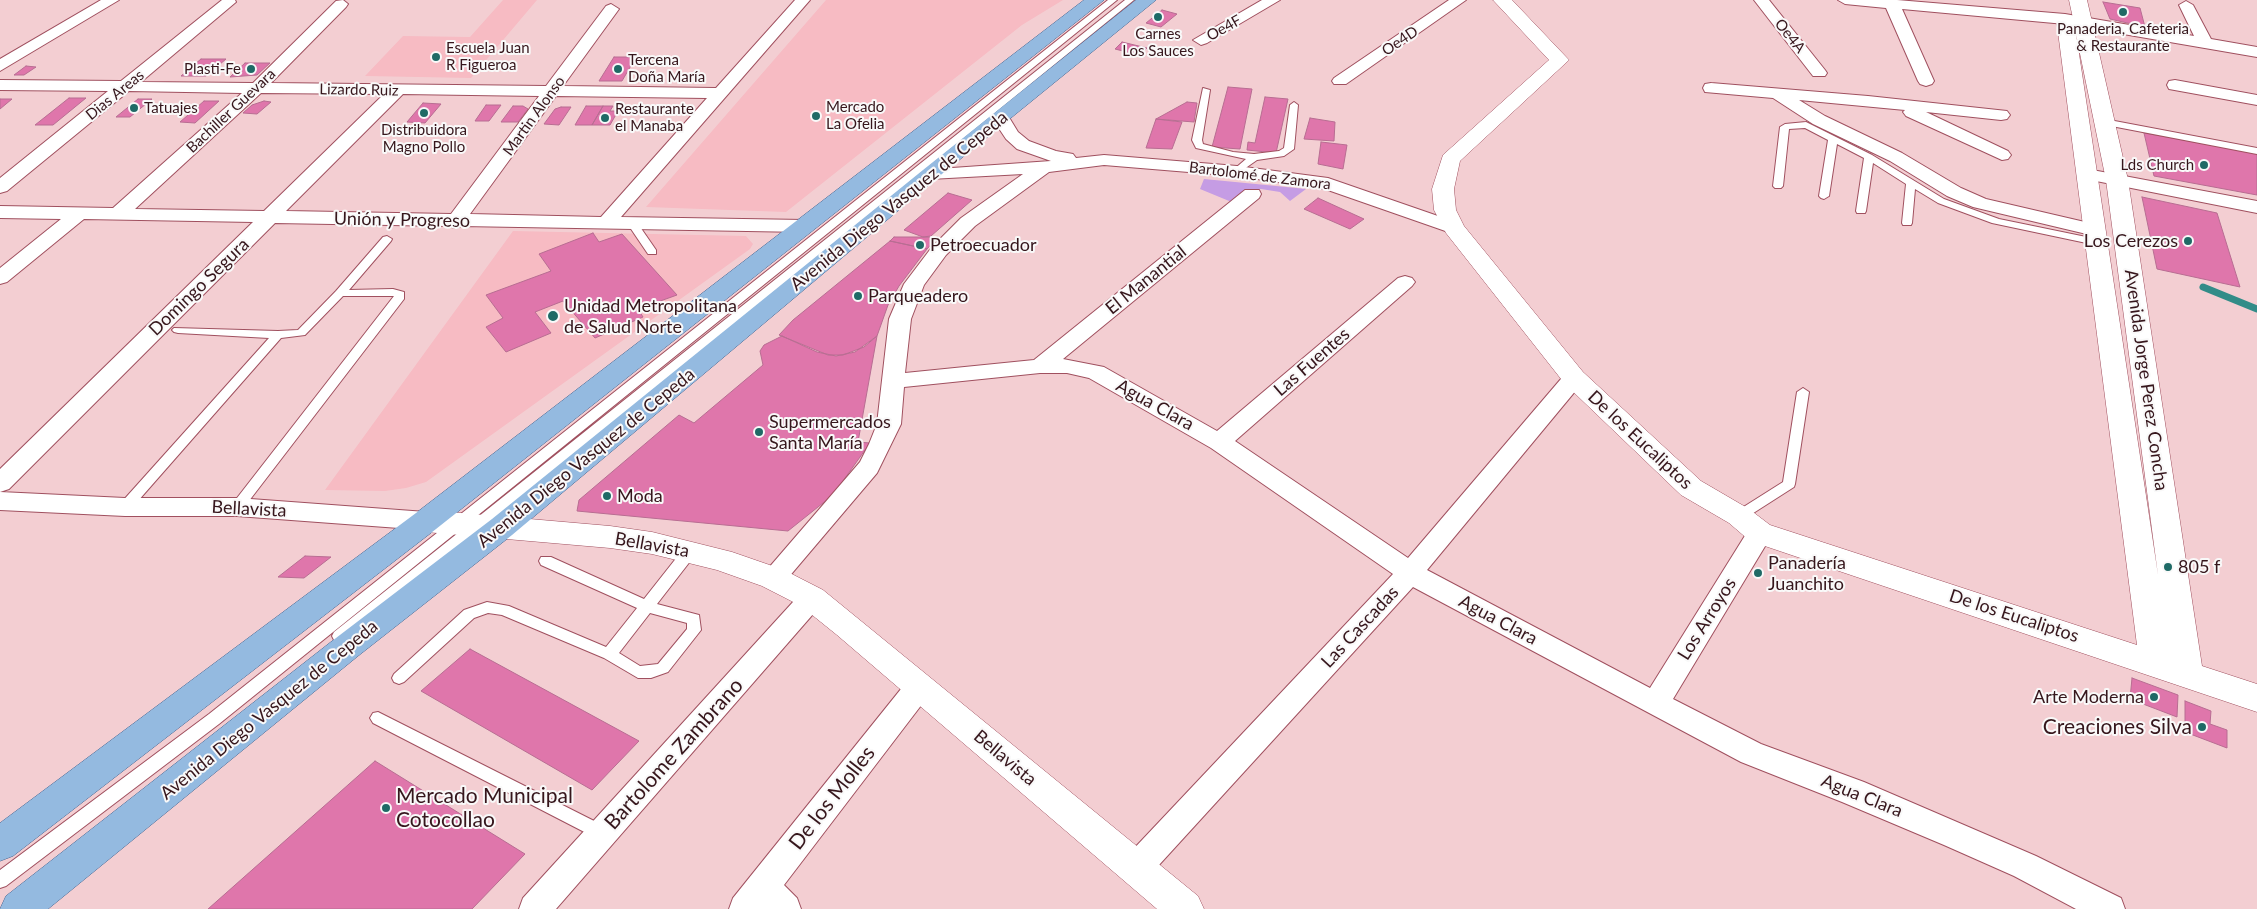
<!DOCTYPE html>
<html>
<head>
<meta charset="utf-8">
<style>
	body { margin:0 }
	canvas { display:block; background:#f3ced2 }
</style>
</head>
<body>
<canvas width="2257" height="909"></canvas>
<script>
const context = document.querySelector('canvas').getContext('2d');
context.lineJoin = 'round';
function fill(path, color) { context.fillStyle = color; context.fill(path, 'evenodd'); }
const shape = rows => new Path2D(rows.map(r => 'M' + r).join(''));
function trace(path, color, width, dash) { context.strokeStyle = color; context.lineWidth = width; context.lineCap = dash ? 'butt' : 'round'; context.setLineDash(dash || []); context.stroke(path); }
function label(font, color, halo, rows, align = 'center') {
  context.font = font + ' Lato,sans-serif'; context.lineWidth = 4; context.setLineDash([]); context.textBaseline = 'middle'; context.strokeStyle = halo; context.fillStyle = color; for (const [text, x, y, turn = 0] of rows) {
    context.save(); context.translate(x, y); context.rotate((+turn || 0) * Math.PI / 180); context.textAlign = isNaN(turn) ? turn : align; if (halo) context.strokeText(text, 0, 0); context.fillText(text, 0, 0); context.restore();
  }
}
fill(shape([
	[503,0,537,0,471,78,365,76,403,36,470,37],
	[826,0,1063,0,1022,25,786,212,646,207],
	[513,231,746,236,753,244,750,249,426,482,406,488,385,491,325,490]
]), '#f7bbc3');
fill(shape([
	[1204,179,1266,185,1306,189,1290,201,1280,192,1261,189,1251,191,1234,203,1200,189]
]), '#c59ce4');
trace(shape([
	[2203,287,2257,309]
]), '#328c88', 7);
const building = shape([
	[2103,2,2140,8,2145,27,2110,19,2103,2],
	[1162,10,1177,14,1161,27,1146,23,1162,10],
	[1122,42,1147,48,1139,55,1115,49,1122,42],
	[614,57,636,57,622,81,599,81,614,57],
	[201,59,226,59,206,76,181,76,201,59],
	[245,63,270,63,257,75,230,77,245,63],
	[26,66,36,67,24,75,14,75,26,66],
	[1228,87,1252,89,1240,149,1212,147,1228,87],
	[1265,97,1288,99,1276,153,1247,150,1248,142,1255,143,1265,97],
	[69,98,86,98,53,125,35,125,69,98],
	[0,99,12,99,0,109,0,99],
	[138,99,152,99,130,117,116,117,138,99],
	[204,101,219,101,195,123,180,122,204,101],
	[264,101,271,102,257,114,243,113,252,105,264,101],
	[1187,102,1197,103,1194,122,1156,119,1187,102],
	[423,103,441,104,425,123,407,122,423,103],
	[486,105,501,105,489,121,475,121,486,105],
	[513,106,523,106,528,109,518,122,501,122,513,106],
	[586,106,603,106,592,125,575,125,586,106],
	[603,106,613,106,610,111,618,111,610,125,592,125,603,106],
	[561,107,571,107,559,125,544,124,555,109,561,107],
	[1310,118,1335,122,1334,141,1304,139,1310,118],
	[1156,119,1182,122,1172,149,1146,148,1156,119],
	[2144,133,2257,153,2257,195,2154,176,2144,133],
	[1321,142,1347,145,1343,169,1318,164,1321,142],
	[948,193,972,200,931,236,923,237,904,230,948,193],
	[2142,197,2217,213,2240,287,2157,269,2142,197],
	[1318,198,1364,219,1350,229,1304,209,1318,198],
	[593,233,599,242,622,234,677,295,638,309,643,317,595,338,563,301,535,312,551,333,506,352,486,327,503,318,486,295,551,271,539,254,593,233],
	[894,237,938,237,927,249,890,241,894,237],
	[890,241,927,249,899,286,888,305,877,336,864,347,843,355,828,355,779,335,793,320,890,241],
	[782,336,817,352,836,356,855,352,877,336,858,442,870,443,833,495,788,531,577,511,579,500,679,415,694,423,763,365,760,351,764,345,782,336],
	[305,556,331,557,304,578,278,577,305,556],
	[470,649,639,741,592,790,421,691,470,649],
	[2132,678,2178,695,2177,717,2130,699,2132,678],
	[2185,701,2211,711,2210,724,2227,730,2227,748,2185,732,2185,701],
	[375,761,525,854,472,909,208,909,375,761]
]);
fill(building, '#df76ab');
trace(building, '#b86d92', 1);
const service = shape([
	[1108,0,1117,0,219,724,6,886,0,888,0,870,209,714,1108,0],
	[1125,0,1134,0,344,640,339,642,334,640,332,636,334,632,1125,0],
	[1203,88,1210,90,1202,140,1203,144,1233,152,1254,154,1279,151,1284,148,1290,105,1294,102,1298,105,1294,149,1284,156,1257,160,1237,174,1232,171,1246,159,1196,148,1192,140,1203,88],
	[2104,119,2257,148,2257,154,2101,124,2099,122,2104,119],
	[1806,122,1872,155,1944,199,1999,219,2096,239,2101,242,2096,245,1992,223,1938,203,1915,189,1912,223,1911,225,1903,225,1902,223,1906,184,1873,163,1866,211,1865,213,1857,213,1856,211,1864,158,1837,144,1829,196,1824,199,1821,198,1819,196,1828,140,1805,128,1789,129,1783,186,1781,188,1775,188,1773,186,1780,127,1785,124,1806,122],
	[632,220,636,221,656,250,656,254,648,254,627,223,632,220],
	[387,236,392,239,391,241,349,290,393,289,404,292,404,299,242,510,232,510,230,507,394,296,343,296,305,335,281,338,130,510,120,510,118,507,120,504,269,338,178,333,174,332,172,330,174,328,278,331,298,330,336,291,383,237,387,236],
	[1803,388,1809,392,1795,484,1794,487,1744,519,1734,519,1732,516,1734,513,1783,482,1797,392,1803,388],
	[690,546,695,547,697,551,695,555,657,604,699,615,701,630,668,672,651,678,638,678,604,658,502,615,488,613,474,618,404,682,399,684,394,682,392,678,394,674,464,610,487,602,509,606,606,647,637,608,541,565,539,561,541,557,551,557,644,599,685,547,690,546],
	[650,613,687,623,687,629,658,664,640,666,619,653,650,613],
	[378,712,608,828,610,833,608,838,602,840,596,838,373,723,370,718,373,713,378,712]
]);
const minor = shape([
	[101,0,119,0,0,71,0,59,101,0],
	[222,0,235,0,236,2,141,82,253,83,336,1,343,0,348,4,346,7,271,83,546,86,606,6,611,4,619,9,563,86,716,88,795,0,810,0,621,217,804,220,811,222,814,226,811,230,804,232,462,226,455,228,448,226,275,223,9,489,0,492,0,469,253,222,84,219,7,282,0,284,0,268,61,219,0,218,0,206,113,208,242,93,129,91,7,191,0,193,0,178,108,91,0,90,0,80,121,81,222,0],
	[261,93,384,94,264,211,135,209,261,93],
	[403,94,539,96,451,214,286,211,403,94],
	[556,96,707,98,601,217,470,214,556,96],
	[1262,0,1280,0,1207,43,1201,45,1193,40,1262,0],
	[1449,0,1466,0,1346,84,1334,84,1332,81,1334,78,1449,0],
	[1754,0,1769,0,1825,70,1827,73,1825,76,1813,76,1754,0],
	[1838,0,1897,0,2065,14,2194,36,2179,5,2186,1,2193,5,2211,39,2257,47,2257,57,2065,24,1902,9,1934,81,1932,84,1926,86,1920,84,1918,81,1886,8,1845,4,1838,0],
	[2175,80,2257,95,2257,105,2169,89,2167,85,2169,81,2175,80],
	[1711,83,1868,96,2007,111,2010,115,2007,119,2001,120,1926,112,2008,151,2011,155,2008,159,2002,160,1906,116,1903,112,1905,110,1799,100,1825,116,1902,153,1961,188,1986,199,2102,226,2105,230,2102,234,2095,236,1973,207,1947,196,1890,161,1813,124,1773,98,1705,92,1703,88,1705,84,1711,83],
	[1001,113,1007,114,1018,132,1029,141,1056,151,1073,154,1076,158,1104,155,1237,166,1328,178,1461,224,1464,228,1461,232,1454,234,1325,189,1237,176,1104,165,1049,172,975,226,946,255,924,285,911,319,905,373,1034,360,1245,190,1259,190,1261,194,1259,198,1063,359,1104,367,1217,431,1398,278,1405,276,1412,278,1415,282,1412,286,1235,441,1408,558,1566,373,1574,371,1582,373,1585,378,1582,383,1427,570,1650,688,1751,526,1760,524,1769,526,1773,533,1673,699,1761,744,1864,782,2036,856,2121,898,2125,909,2076,909,2014,876,1944,845,1842,802,1741,762,1413,587,1148,877,1137,882,1126,877,1121,867,1126,857,1393,574,1211,448,1089,378,1067,373,1040,373,904,387,901,424,877,473,782,585,773,588,764,585,760,578,860,462,869,444,877,424,889,319,904,284,932,247,961,218,1023,174,930,179,924,178,921,174,924,170,1051,161,1017,149,1006,139,992,118,995,114,1001,113],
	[2087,169,2257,201,2257,213,2081,178,2078,174,2081,170,2087,169],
	[0,492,125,498,237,498,426,512,435,515,439,521,435,527,426,530,237,516,125,516,0,510,0,492],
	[812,588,821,591,825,598,821,605,556,909,519,909,523,898,803,591,812,588],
	[919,675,929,679,933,687,929,695,784,885,797,898,801,909,729,909,733,898,909,679,919,675]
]);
const tertiary = shape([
	[1493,0,1512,0,1569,60,1460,161,1454,189,1456,210,1464,226,1583,372,1701,481,1749,509,1770,525,2137,645,2057,24,2060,20,2066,19,2074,23,2069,0,2087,0,2128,180,2202,666,2257,684,2257,712,1750,541,1729,523,1681,495,1565,384,1446,233,1434,210,1432,189,1443,155,1549,60,1493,0],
	[2076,34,2106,180,2158,575,2076,34],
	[426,510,610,526,652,532,732,552,784,570,823,590,1198,896,1204,909,1157,909,837,635,801,606,762,586,717,570,652,554,610,548,426,532,416,529,411,521,416,513,426,510]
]);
const primary = shape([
	[1084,0,1104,0,436,529,13,856,0,861,0,823,416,513,1084,0],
	[1136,0,1156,0,937,178,512,535,358,656,48,909,0,909,6,896,336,638,492,519,923,170,1136,0]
]);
trace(service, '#a0505f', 2);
trace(minor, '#a0505f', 2);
trace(tertiary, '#a0505f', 1);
trace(primary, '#45638e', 1);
fill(service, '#fff');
fill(minor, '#fff');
fill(tertiary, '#fff');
fill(primary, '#94bae0');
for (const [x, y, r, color] of [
	[2123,12,5,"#1f6a66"],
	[1158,17,5,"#1f6a66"],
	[436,57,5,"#1f6a66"],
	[251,69,5,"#1f6a66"],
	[618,69,5,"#1f6a66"],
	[134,108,5,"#1f6a66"],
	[424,113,5,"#1f6a66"],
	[816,116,5,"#1f6a66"],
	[605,118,5,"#1f6a66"],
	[2204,165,5,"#1f6a66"],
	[2188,241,5,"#1f6a66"],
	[920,245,5,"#1f6a66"],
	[858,296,5,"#1f6a66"],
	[553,316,6,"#1f6a66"],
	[759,432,5,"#1f6a66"],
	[607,496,5,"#1f6a66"],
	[2168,567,5,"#1f6a66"],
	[1758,573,5,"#1f6a66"],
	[2154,697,5,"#1f6a66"],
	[2202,727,5,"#1f6a66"],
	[386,808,5,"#1f6a66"]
]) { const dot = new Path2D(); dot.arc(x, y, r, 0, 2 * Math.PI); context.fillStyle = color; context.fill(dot); trace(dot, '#f9f9f9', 2); }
label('15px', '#36161c', '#f9f9f9', [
	["Oe4F",1224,28,-29],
	["Oe4A",1790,36,51],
	["Oe4D",1400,41,-34],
	["Lizardo Ruiz",359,90,1],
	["Dias Areas",115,95,-39],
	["Bachiller Guevara",231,111,-43],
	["Martin Alonso",534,116,-54],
	["Bartolomé de Zamora",1260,176,7]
]);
label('15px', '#36161c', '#f9f9f9', [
	["Panaderia, Cafeteria",2123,29,"center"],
	["& Restaurante",2123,46,"center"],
	["Carnes",1158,34,"center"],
	["Los Sauces",1158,51,"center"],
	["Escuela Juan",446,48],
	["R Figueroa",446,65],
	["Tercena",628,60],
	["Doña María",628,77],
	["Plasti-Fe",241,69,"right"],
	["Mercado",826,107],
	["La Ofelia",826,124],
	["Tatuajes",144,108],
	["Restaurante",615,109],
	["el Manaba",615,126],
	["Distribuidora",424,130,"center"],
	["Magno Pollo",424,147,"center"],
	["Lds Church",2194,165,"right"]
], 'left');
label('18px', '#36161c', '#f9f9f9', [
	["Avenida Diego Vasquez de Cepeda",899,201,-39],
	["Unión y Progreso",402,220,1],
	["El Manantial",1146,280,-39],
	["Domingo Segura",199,287,-44],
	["Las Fuentes",1312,362,-41],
	["Avenida Jorge Perez Concha",2146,380,82],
	["Agua Clara",1155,405,29],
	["De los Eucaliptos",1640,440,43],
	["Avenida Diego Vasquez de Cepeda",586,458,-39],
	["Bellavista",249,509,3],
	["Bellavista",652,545,10],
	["De los Eucaliptos",2014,616,18],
	["Los Arroyos",1707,619,-58],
	["Agua Clara",1498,620,28],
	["Las Cascadas",1360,627,-47],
	["Avenida Diego Vasquez de Cepeda",269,710,-39],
	["Bellavista",1005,758,40],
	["Agua Clara",1862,796,22]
]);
label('18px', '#36161c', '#f9f9f9', [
	["Los Cerezos",2178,241,"right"],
	["Petroecuador",930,245],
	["Parqueadero",868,296],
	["Unidad Metropolitana",564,306],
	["de Salud Norte",564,327],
	["Supermercados",769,422],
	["Santa María",769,443],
	["Moda",617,496],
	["Panadería",1768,563],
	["Juanchito",1768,584],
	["805 f",2178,567],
	["Arte Moderna",2144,697,"right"]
], 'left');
label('21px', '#36161c', '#f9f9f9', [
	["Creaciones Silva",2192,727],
	["Mercado Municipal",396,796,"left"],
	["Cotocollao",396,820,"left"]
], 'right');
label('21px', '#36161c', '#f9f9f9', [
	["Bartolome Zambrano",674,754,-48],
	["De los Molles",832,798,-52]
]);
</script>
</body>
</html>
